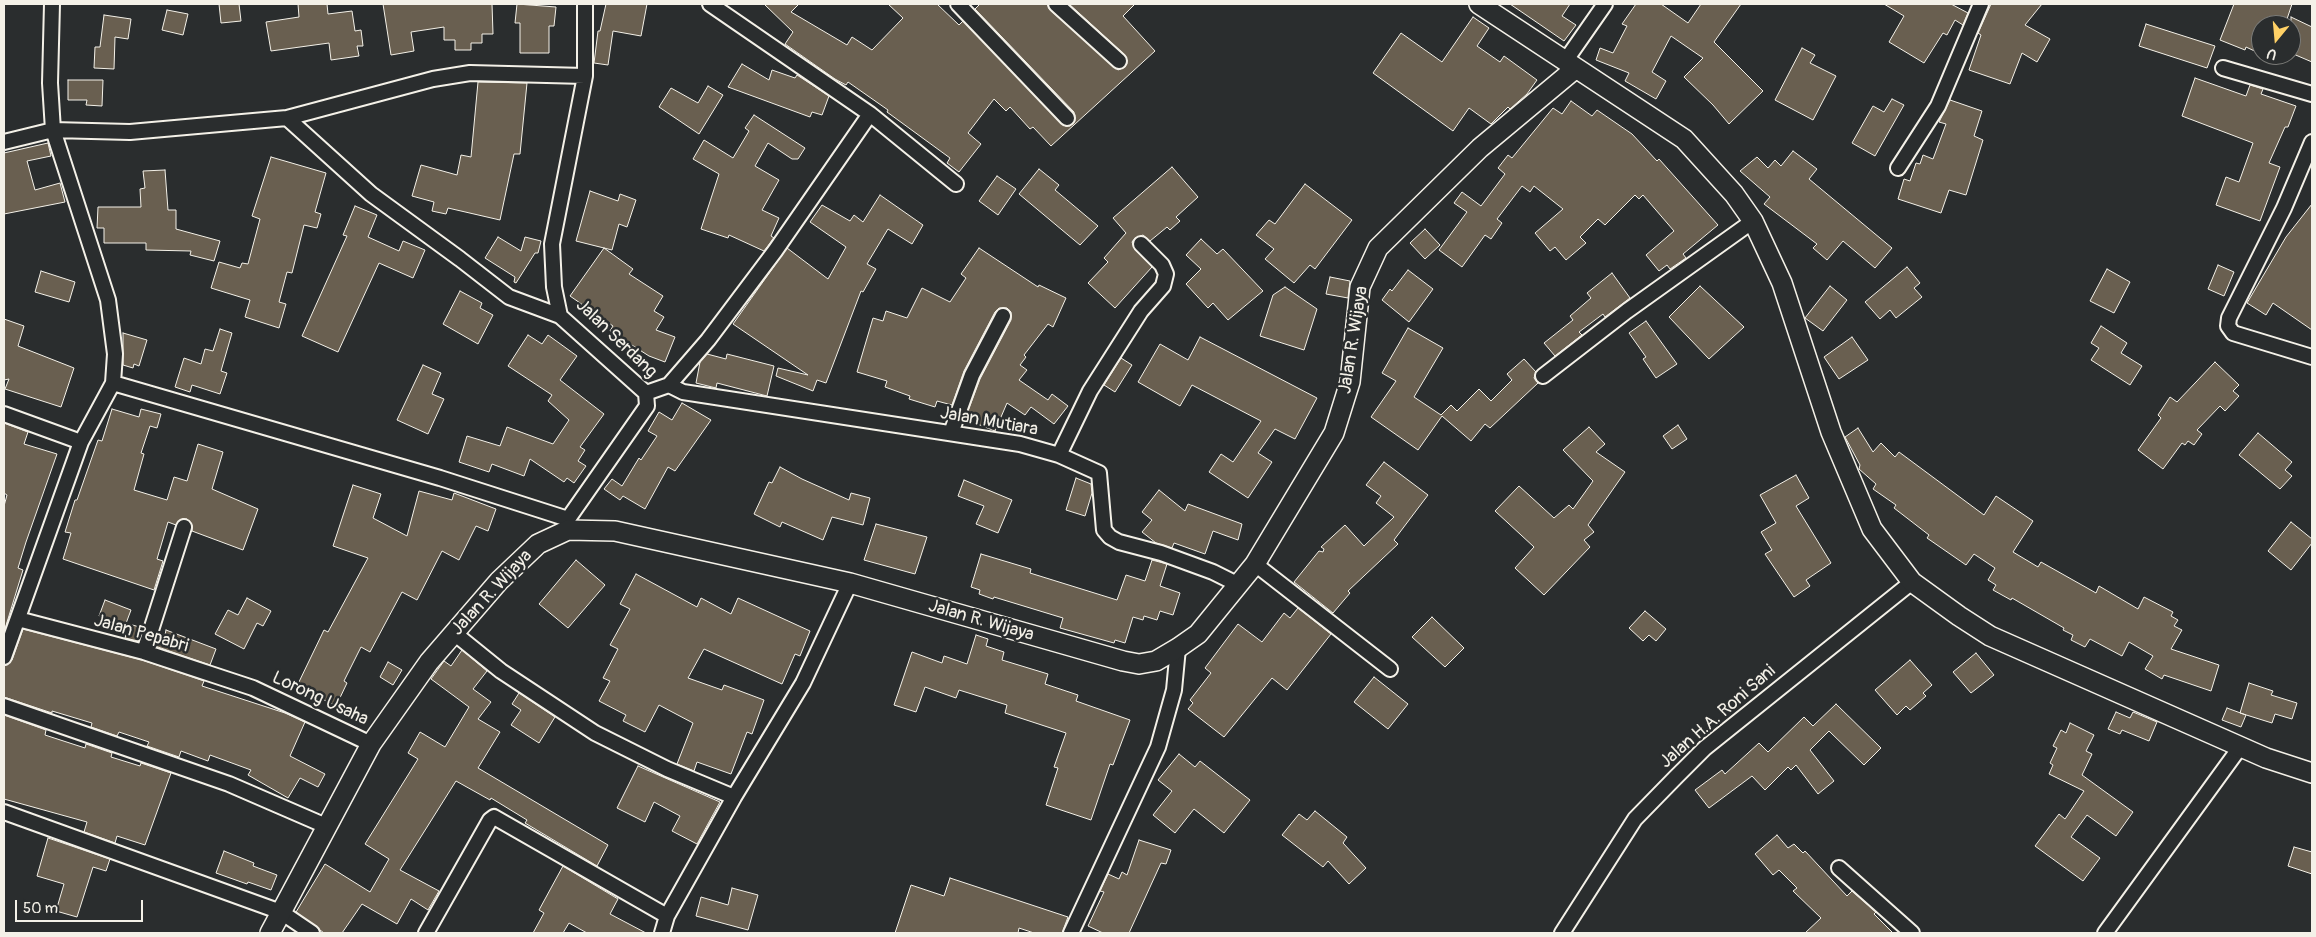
<!DOCTYPE html>
<html>
<head>
<meta charset="utf-8">
<style>
	body { margin:0 }
	#map { position:relative; width:2316px; height:937px; overflow:hidden; background:#2a2d2e; font-family:Pangolin,sans-serif }
	canvas { display:block }
	.frame { position:absolute; inset:0; border:5px solid #f4f1e8; pointer-events:none }
	.north { position:absolute; left:2251px; top:15px; width:50px; height:50px; box-sizing:border-box; background:#2a2d2e; border:1px solid #7b7b78; border-radius:50%; rotate:197deg; font-size:14px; font-weight:700; line-height:20px; text-align:center; color:#f4f1e8 }
	.north::after { content:''; display:block; margin:auto; width:18px; height:22px; background:#ffd166; clip-path:polygon(50% 0,100% 100%,50% 72%,0 100%) }
	.scale { position:absolute; left:15px; top:900px; width:128px; height:22px; box-sizing:border-box; border:2px solid #f4f1e8; border-top:0; padding-left:6px; font-size:15px; line-height:18px; white-space:nowrap; color:#f4f1e8; -webkit-text-stroke:4px #2a2d2e; paint-order:stroke }
</style>
</head>
<body>
<div id="map">
<canvas width="2316" height="937"></canvas>
<div class="frame"></div>
<div class="north">U</div>
<div class="scale">50 m</div>
</div>
<script>
const context = document.querySelector('canvas').getContext('2d');
context.lineJoin = 'round';
function fill(path, color) { context.fillStyle = color; context.fill(path, 'evenodd'); }
const shape = rows => new Path2D(rows.map(r => 'M' + r).join(''));
function trace(path, color, width, dash) { context.strokeStyle = color; context.lineWidth = width; context.lineCap = dash ? 'butt' : 'round'; context.setLineDash(dash || []); context.stroke(path); }
function label(font, color, halo, rows, align = 'center') {
  context.font = font + ' Pangolin,sans-serif'; context.lineWidth = 5; context.setLineDash([]); context.textBaseline = 'middle'; context.strokeStyle = halo; context.fillStyle = color; for (const [text, x, y, turn = 0] of rows) {
    context.save(); context.translate(x, y); context.rotate((+turn || 0) * Math.PI / 180); context.textAlign = isNaN(turn) ? turn : align; if (halo) context.strokeText(text, 0, 0); context.fillText(text, 0, 0); context.restore();
  }
}
const building = shape([
	[219,4,239,4,241,21,221,23,219,4],
	[298,4,327,4,328,14,352,11,355,31,361,30,363,46,357,46,359,56,331,60,329,43,271,51,266,22,299,17,298,4],
	[383,4,492,4,493,34,482,34,482,43,471,43,471,50,455,50,455,40,444,40,444,27,411,32,414,51,391,55,383,4],
	[517,4,556,7,554,26,549,26,549,53,520,53,520,23,515,23,517,4],
	[606,4,647,4,641,36,613,31,608,65,594,63,598,31,600,31,606,4],
	[764,4,799,4,791,12,847,45,852,37,872,50,903,18,888,4,937,4,959,25,963,21,1065,126,1070,126,1075,121,1074,112,975,9,980,4,1047,4,1050,10,1118,70,1125,67,1127,63,1125,55,1069,4,1135,4,1123,16,1155,51,1051,146,1033,127,1030,129,1010,107,1006,111,994,99,968,133,981,144,959,172,947,163,950,158,887,112,888,110,848,82,846,85,835,79,785,44,793,32,764,4],
	[1510,4,1570,4,1562,16,1576,25,1564,41,1510,4],
	[1636,4,1661,4,1688,23,1701,4,1741,4,1714,42,1763,91,1729,124,1713,105,1684,77,1703,58,1671,36,1652,72,1666,81,1656,99,1625,81,1629,73,1596,60,1600,48,1613,53,1627,26,1622,24,1636,4],
	[1884,4,1951,4,1968,13,1963,25,1955,20,1947,35,1943,33,1924,63,1889,42,1904,16,1884,4],
	[1991,4,2042,4,2025,25,2050,39,2037,62,2022,53,2010,84,1969,70,1981,35,1978,33,1991,4],
	[2234,4,2292,4,2285,25,2261,25,2261,54,2246,47,2245,50,2220,40,2234,4],
	[167,10,188,14,183,35,162,30,167,10],
	[104,15,131,19,128,39,115,37,114,69,94,68,95,47,100,47,104,15],
	[1473,17,1489,28,1477,46,1500,62,1504,56,1537,80,1527,94,1510,109,1508,107,1491,124,1469,108,1453,131,1373,73,1401,33,1442,62,1473,17],
	[2291,17,2312,27,2312,62,2291,53,2291,17],
	[2146,24,2215,46,2207,68,2139,46,2146,24],
	[1802,48,1815,55,1810,63,1836,76,1813,120,1775,100,1802,48],
	[742,64,769,80,772,70,795,78,797,75,829,96,822,115,812,112,810,117,728,87,742,64],
	[2195,78,2246,96,2250,85,2263,89,2261,94,2296,106,2288,127,2285,127,2269,163,2280,167,2260,221,2216,205,2226,177,2239,182,2253,143,2182,116,2195,78],
	[68,80,103,80,102,106,86,105,87,100,68,100,68,80],
	[478,82,527,83,520,154,514,154,500,220,448,208,446,214,432,211,434,202,412,196,421,165,457,175,461,155,471,157,478,82],
	[708,86,723,95,699,134,659,107,671,88,698,103,708,86],
	[1892,99,1904,105,1875,156,1852,143,1873,106,1884,112,1892,99],
	[1950,100,1982,111,1974,136,1983,140,1966,195,1949,190,1941,213,1898,199,1904,179,1910,181,1916,163,1920,164,1923,155,1933,159,1946,124,1939,122,1950,100],
	[1571,101,1592,116,1597,110,1632,134,1657,161,1659,159,1718,225,1683,254,1686,258,1670,269,1667,265,1659,271,1646,255,1674,231,1643,195,1639,199,1635,195,1605,225,1598,219,1580,237,1586,243,1566,260,1555,247,1550,251,1535,233,1563,209,1534,186,1530,192,1522,186,1497,219,1502,223,1491,239,1485,235,1462,267,1439,250,1467,212,1454,203,1462,192,1481,206,1505,174,1498,168,1508,155,1512,158,1553,108,1562,114,1571,101],
	[754,115,805,148,798,159,792,159,768,143,755,166,779,180,762,210,779,218,771,236,774,238,764,251,729,235,728,238,701,229,719,174,693,159,704,140,733,158,749,131,745,128,754,115],
	[48,143,51,156,27,161,35,190,60,183,65,202,4,214,4,153,48,143],
	[1793,151,1817,169,1809,179,1892,248,1875,268,1843,241,1827,260,1813,248,1817,244,1764,204,1770,197,1740,171,1757,157,1768,168,1775,160,1781,166,1793,151],
	[271,157,326,173,315,212,321,214,317,228,304,225,292,273,287,272,279,302,286,304,279,328,245,317,250,300,211,288,219,262,240,268,242,263,248,264,260,219,252,216,271,157],
	[1172,167,1198,197,1176,217,1180,221,1170,230,1167,227,1150,241,1143,235,1135,238,1132,242,1135,250,1152,267,1115,308,1088,283,1108,262,1104,258,1126,233,1113,218,1172,167],
	[1039,169,1059,185,1055,190,1098,226,1080,245,1019,194,1039,169],
	[165,170,168,210,176,210,176,229,220,241,214,261,190,255,191,251,146,250,146,243,104,243,104,228,97,228,98,207,141,207,140,189,145,188,143,171,165,170],
	[997,176,1016,189,998,215,979,201,997,176],
	[1305,184,1352,220,1315,269,1310,265,1294,283,1265,259,1274,249,1256,235,1269,220,1275,224,1305,184],
	[590,191,618,201,620,194,636,200,627,227,619,224,612,250,576,241,590,191],
	[880,195,923,225,912,244,888,229,867,264,876,269,863,292,861,291,826,383,817,380,813,391,776,376,778,368,808,375,733,324,787,248,828,279,846,247,810,222,822,205,850,221,854,215,863,222,880,195],
	[2312,204,2312,330,2273,303,2266,315,2247,303,2286,237,2312,204],
	[355,206,377,215,368,237,399,251,403,241,425,250,413,278,379,263,338,352,302,336,347,236,343,235,355,206],
	[1425,229,1440,245,1425,259,1410,243,1425,229],
	[498,237,521,251,525,237,541,241,538,253,535,253,516,283,514,282,515,277,485,258,498,237],
	[1201,239,1217,254,1223,249,1263,291,1228,320,1213,303,1208,308,1186,284,1201,269,1186,255,1201,239],
	[604,248,633,269,629,274,663,296,654,311,664,317,656,330,675,337,665,362,649,356,610,331,613,326,570,296,604,248],
	[979,248,1038,287,1039,285,1066,298,1053,327,1048,324,1024,355,1026,357,1020,365,1027,370,1019,380,1048,400,1052,394,1068,406,1054,424,1031,407,1025,415,1007,403,995,431,965,419,980,379,1011,320,1011,312,1007,308,999,308,995,312,964,371,952,405,937,401,935,407,909,399,910,396,885,387,887,381,857,372,873,318,883,321,886,311,907,318,922,288,950,302,966,278,961,274,979,248],
	[2218,265,2234,272,2224,296,2208,289,2218,265],
	[1907,267,1920,283,1914,288,1922,297,1896,318,1890,310,1880,319,1865,302,1907,267],
	[2107,269,2130,282,2114,313,2090,301,2107,269],
	[1408,270,1433,289,1409,322,1382,300,1390,289,1392,291,1408,270],
	[41,271,75,282,69,302,35,292,41,271],
	[1612,273,1630,298,1605,317,1603,314,1579,332,1582,335,1555,356,1544,343,1573,320,1570,316,1591,298,1587,293,1612,273],
	[1330,277,1350,281,1348,298,1326,294,1330,277],
	[1700,286,1744,327,1709,359,1669,317,1700,286],
	[1830,286,1847,300,1823,331,1805,318,1830,286],
	[1285,287,1317,309,1304,350,1260,336,1273,295,1285,287],
	[460,291,482,303,480,308,493,315,478,344,443,324,460,291],
	[4,319,24,326,18,346,74,368,61,407,5,389,9,379,4,380,4,319],
	[1646,321,1677,364,1656,378,1643,359,1646,357,1629,333,1646,321],
	[2101,326,2127,343,2121,353,2142,366,2130,385,2091,360,2099,348,2091,343,2101,326],
	[1408,328,1443,348,1414,397,1441,415,1451,405,1457,411,1479,389,1491,401,1512,380,1507,374,1524,359,1536,372,1534,378,1538,383,1490,428,1485,424,1471,441,1442,416,1418,450,1371,417,1396,381,1382,373,1408,328],
	[220,329,232,333,221,371,227,373,220,394,192,385,190,392,175,387,184,358,201,364,205,349,213,351,220,329],
	[123,333,147,340,139,366,134,364,133,368,123,365,123,333],
	[528,335,542,344,548,335,577,356,560,380,604,414,580,447,585,450,578,461,586,466,574,483,567,478,564,482,530,459,524,476,492,464,489,472,459,462,467,436,500,446,507,427,553,444,569,420,548,401,552,395,508,366,528,335],
	[1200,337,1317,398,1295,439,1275,429,1258,453,1272,462,1248,498,1209,472,1221,454,1233,462,1261,421,1192,385,1180,406,1138,382,1160,344,1188,360,1200,337],
	[1852,337,1868,360,1839,379,1824,357,1852,337],
	[707,354,726,359,727,354,774,366,767,396,717,383,716,388,696,383,700,362,707,354],
	[1121,358,1132,365,1115,392,1104,385,1121,358],
	[2215,362,2239,385,2233,391,2239,396,2225,411,2220,406,2197,430,2202,434,2194,445,2188,441,2185,445,2182,443,2163,469,2138,450,2161,418,2158,415,2170,397,2177,402,2215,362],
	[423,365,441,373,432,394,444,399,428,434,397,420,423,365],
	[682,403,711,420,675,471,668,467,645,509,623,496,620,500,604,489,612,479,622,486,639,458,641,460,657,436,648,431,659,412,672,420,682,403],
	[112,409,139,417,141,409,161,414,157,428,150,426,141,453,144,454,134,490,167,500,174,477,187,481,198,444,223,452,212,489,258,509,243,550,192,531,192,525,187,519,182,519,176,525,168,522,157,559,163,561,154,590,63,559,71,533,65,532,75,500,77,500,98,440,102,441,112,409],
	[4,423,28,432,24,444,57,454,26,542,18,568,23,570,4,632,4,506,7,495,4,493,4,423],
	[1678,425,1687,439,1672,449,1663,436,1678,425],
	[1589,427,1605,444,1596,452,1625,472,1588,525,1594,532,1584,540,1590,547,1544,595,1515,568,1534,547,1495,511,1519,486,1554,518,1569,505,1573,509,1593,481,1563,450,1589,427],
	[1858,428,1873,452,1881,443,1895,457,1899,452,1984,515,1996,496,2033,521,2013,552,2038,567,2041,562,2096,593,2099,586,2138,609,2144,597,2173,612,2171,616,2178,620,2174,626,2182,630,2171,649,2219,665,2211,691,2164,675,2162,679,2145,669,2153,656,2129,642,2122,656,2090,639,2085,647,2071,640,2073,635,2063,630,2064,628,2012,598,2011,600,1993,590,1996,585,1988,580,1995,568,1974,554,1966,565,1927,538,1929,535,1894,508,1896,505,1873,489,1876,484,1859,469,1860,465,1845,437,1858,428],
	[2258,433,2292,462,2285,470,2292,476,2280,489,2239,455,2258,433],
	[1384,462,1428,495,1394,540,1398,544,1348,591,1350,593,1333,613,1294,582,1319,551,1323,552,1324,549,1321,547,1345,525,1364,546,1394,517,1376,503,1381,496,1366,485,1384,462],
	[780,467,802,479,849,500,851,493,870,498,863,525,832,517,823,540,782,522,780,527,754,514,769,482,772,483,780,467],
	[1796,475,1809,498,1796,506,1831,563,1806,580,1810,586,1794,597,1765,554,1772,550,1761,532,1776,523,1760,495,1796,475],
	[1076,478,1091,484,1092,493,1085,516,1066,510,1076,478],
	[964,480,1012,500,998,533,976,524,984,506,958,496,964,480],
	[353,485,381,494,373,518,407,536,419,491,452,500,454,493,496,509,488,531,476,526,459,560,442,551,417,600,402,592,370,652,361,647,344,681,347,683,337,704,332,704,297,686,324,630,328,632,368,558,333,546,353,485],
	[1159,490,1185,511,1188,504,1242,524,1238,540,1213,531,1205,554,1174,543,1172,548,1156,543,1142,532,1152,520,1142,512,1159,490],
	[2291,522,2312,539,2312,543,2291,570,2268,551,2291,522],
	[876,524,927,537,915,574,864,560,876,524],
	[981,554,1031,569,1030,573,1117,600,1126,575,1145,581,1152,560,1167,564,1160,586,1180,593,1173,615,1160,611,1157,620,1144,616,1143,620,1133,617,1125,643,1115,640,1114,643,1060,628,1063,618,994,597,993,599,979,594,980,590,971,587,981,554],
	[576,560,605,585,568,628,539,604,576,560],
	[636,574,697,607,701,598,731,614,738,598,810,631,800,656,795,654,782,684,704,649,688,678,722,690,724,685,764,700,752,734,747,732,731,774,697,762,694,771,677,764,693,723,659,705,645,732,623,721,626,715,599,701,610,681,603,678,618,649,610,645,630,609,620,604,636,574],
	[247,598,271,611,263,626,257,623,244,649,215,634,228,610,238,615,247,598],
	[105,600,131,610,125,626,99,616,105,600],
	[1298,608,1331,634,1287,690,1272,678,1224,737,1188,709,1193,703,1190,700,1211,673,1205,668,1238,624,1262,642,1284,613,1290,618,1298,608],
	[1645,611,1666,629,1656,641,1649,635,1643,641,1629,628,1645,611],
	[1432,617,1464,648,1445,667,1412,637,1432,617],
	[129,624,143,628,138,641,125,638,129,624],
	[23,629,142,660,204,681,202,686,285,713,305,722,290,756,325,774,318,787,300,778,288,798,248,775,251,770,210,755,208,761,181,751,179,757,147,746,149,742,119,732,117,736,91,727,92,723,52,711,52,713,4,697,4,666,12,660,23,629],
	[166,630,216,649,210,665,155,646,159,633,165,635,166,630],
	[976,635,988,639,986,646,1004,652,1002,660,1048,674,1045,684,1078,695,1076,701,1130,720,1113,765,1110,764,1091,820,1046,805,1058,768,1054,767,1066,733,1005,713,1007,705,959,690,956,698,925,687,916,712,894,705,912,652,942,663,944,656,967,664,976,635],
	[462,650,487,671,473,689,491,702,478,719,500,732,478,768,608,845,597,866,525,823,527,820,491,798,490,800,456,781,400,870,439,891,428,910,411,899,397,924,362,904,342,933,324,933,296,912,325,864,370,892,389,859,365,844,418,759,408,753,420,732,445,747,469,707,431,679,444,661,451,666,462,650],
	[1976,653,1994,675,1971,693,1953,672,1976,653],
	[1910,660,1932,685,1923,693,1926,696,1910,710,1906,706,1897,715,1875,690,1910,660],
	[388,662,402,670,393,685,380,677,388,662],
	[1374,677,1408,704,1388,729,1354,702,1374,677],
	[2249,683,2273,691,2271,695,2297,703,2292,719,2275,714,2272,723,2240,713,2249,683],
	[519,693,555,717,539,743,511,725,521,710,512,704,519,693],
	[1836,704,1881,748,1864,765,1829,731,1810,750,1834,781,1818,794,1796,765,1791,770,1788,767,1765,790,1752,776,1709,808,1695,790,1722,770,1725,774,1759,743,1768,752,1804,717,1813,726,1836,704],
	[2227,708,2246,715,2241,727,2222,720,2227,708],
	[2116,712,2130,718,2133,712,2157,722,2149,741,2122,730,2120,734,2108,729,2116,712],
	[4,715,46,730,45,735,85,748,86,744,112,753,111,757,140,766,141,763,171,773,145,845,117,836,115,843,84,832,87,822,4,799,4,715],
	[2070,723,2094,735,2086,751,2092,754,2082,775,2133,812,2116,836,2087,815,2071,837,2100,858,2083,881,2035,846,2059,814,2065,819,2084,791,2049,774,2053,765,2050,763,2057,748,2053,746,2061,730,2066,733,2070,723],
	[1179,754,1195,767,1200,761,1250,800,1224,833,1194,809,1175,833,1153,815,1172,791,1158,780,1179,754],
	[638,766,720,802,697,844,672,831,680,816,654,802,645,822,617,808,638,766],
	[1315,811,1347,837,1343,843,1366,868,1349,884,1328,861,1323,867,1282,835,1299,814,1307,820,1315,811],
	[1777,835,1788,848,1794,844,1803,853,1805,851,1847,896,1852,891,1876,912,1874,914,1893,933,1805,933,1821,918,1793,891,1797,888,1779,870,1773,875,1755,854,1777,835],
	[48,838,110,859,106,871,93,867,77,917,56,911,64,884,37,876,48,838],
	[1139,840,1171,850,1166,864,1161,863,1129,933,1103,933,1088,926,1104,892,1100,891,1108,874,1119,879,1122,872,1127,875,1139,840],
	[2294,847,2312,852,2312,874,2288,866,2294,847],
	[224,851,254,863,253,866,277,875,271,890,248,882,247,884,216,873,224,851],
	[563,866,618,899,610,914,646,933,587,933,569,923,563,933,533,933,544,913,539,910,563,866],
	[950,878,1068,917,1062,933,1034,933,1019,928,1018,933,895,933,911,885,944,896,950,878],
	[732,888,758,895,748,930,696,916,701,897,728,905,732,888]
]);
fill(building, '#695f50');
trace(building, '#f4f1e8', 1);
const street = shape([
	[710,4,870,114,956,184],
	[958,4,1067,118],
	[1056,4,1119,61],
	[1566,60,1605,4],
	[2223,68,2312,94],
	[287,118,371,194,460,259,509,297,560,316],
	[4,142,53,130,130,132,287,118,433,79,470,73,585,76],
	[2312,142,2284,208,2229,318,2228,326,2233,333,2312,357],
	[1898,168,1938,106,1981,4],
	[1543,376,1627,311,1753,221],
	[113,383,440,478,568,519],
	[669,385,683,392,1020,444,1059,455,1099,473,1104,530,1110,537,1119,542,1161,553,1213,572,1239,585],
	[646,393,669,385,708,340,775,251,870,114],
	[4,414,81,442],
	[951,433,972,375,1003,316],
	[1059,455,1090,391,1141,311,1163,286,1166,274,1162,265,1141,244],
	[568,530,568,519,647,406,646,393,560,316,554,287,552,244,585,76,585,4],
	[1255,564,1390,669],
	[18,619,144,652,253,688,371,744],
	[454,633,501,671,595,733,667,769,734,797],
	[144,652,184,527],
	[4,657,81,442,113,383,115,354,108,300,53,130,50,83,52,4],
	[4,706,229,784,326,826],
	[4,812,281,912,312,933],
	[1839,868,1912,933],
	[426,933,490,820,494,817,667,916],
	[662,933,667,916,734,797,803,683,850,583],
	[1071,933,1158,747,1174,690,1178,648],
	[1562,933,1635,819,1675,778,1705,748,1912,582],
	[2105,933,2241,746]
]);
const secondary = shape([
	[1479,4,1684,139,1734,194,1753,221,1782,283,1831,432,1872,529,1912,582,1959,616,1990,636,2266,758,2312,773],
	[270,933,371,744,429,662,499,581,538,544,568,530,615,531,850,583,1123,661,1139,664,1156,661,1178,648,1198,634,1255,564,1334,433,1350,382,1360,287,1378,248,1480,148,1576,68]
]);
trace(street, '#f4f1e8', 18);
trace(secondary, '#f4f1e8', 22);
trace(street, '#2a2d2e', 14);
trace(secondary, '#2a2d2e', 19);
label('18px', '#f4f1e8', '#2a2d2e', [
	["Jalan Serdang",616,339,44],
	["Jalan R. Wijaya",1354,340,-81],
	["Jalan Mutiara",989,422,10],
	["Jalan R. Wijaya",492,593,-47],
	["Jalan R. Wijaya",981,621,16],
	["Jalan Pepabri",141,634,16],
	["Lorong Usaha",320,699,25],
	["Jalan H.A. Roni Sani",1718,717,-41]
]);
</script>
</body>
</html>
